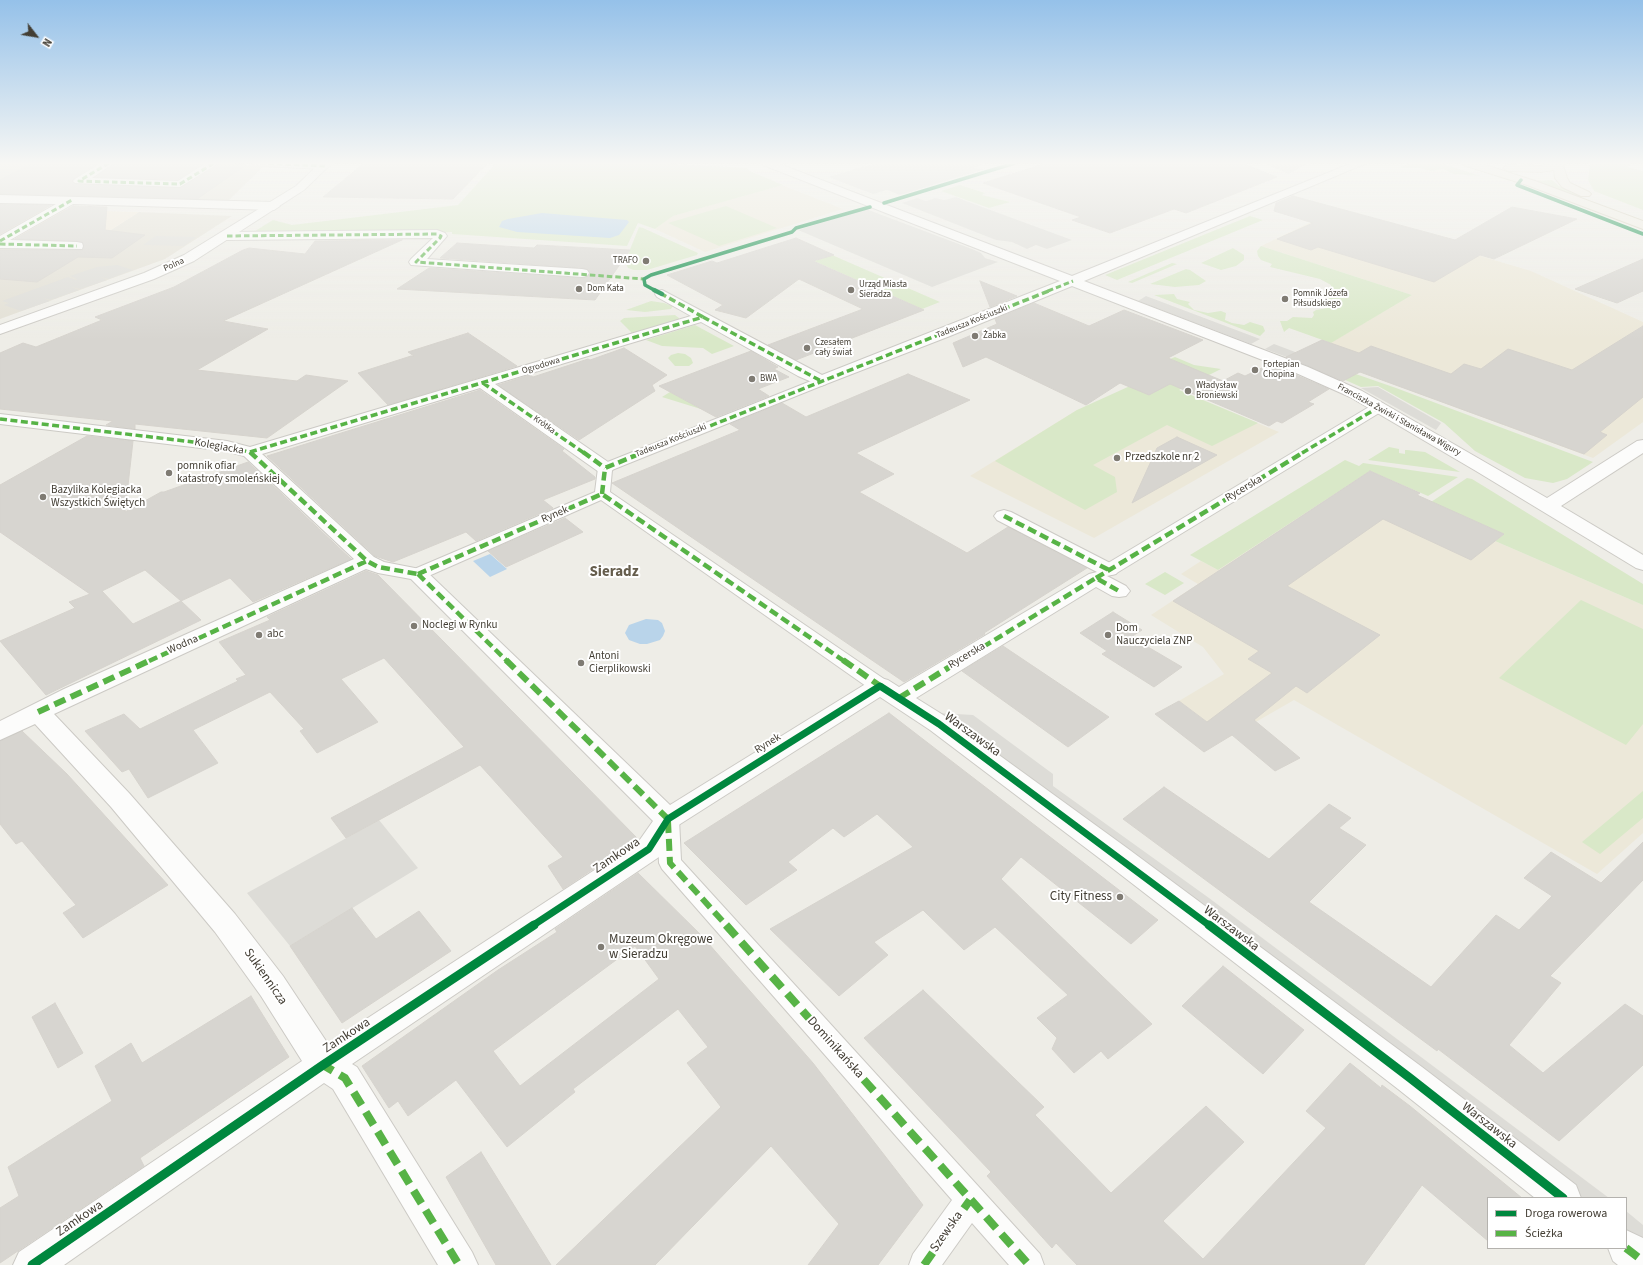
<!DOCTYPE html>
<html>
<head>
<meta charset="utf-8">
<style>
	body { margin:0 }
	#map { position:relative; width:1643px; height:1265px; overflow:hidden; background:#eeede7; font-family:"Source Sans 3",sans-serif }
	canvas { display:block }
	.legend { position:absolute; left:1487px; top:1197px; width:140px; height:52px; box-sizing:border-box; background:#fff; border:1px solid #b4b2ae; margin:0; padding:5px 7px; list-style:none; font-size:12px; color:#433e34 }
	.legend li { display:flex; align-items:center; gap:8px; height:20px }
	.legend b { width:20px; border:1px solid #b4b2ae }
	.north { position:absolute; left:16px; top:16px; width:40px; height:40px; -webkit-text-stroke:3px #fff; paint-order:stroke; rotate:121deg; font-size:11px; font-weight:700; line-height:16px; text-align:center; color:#433e34 }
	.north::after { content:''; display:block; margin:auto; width:14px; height:18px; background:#433e34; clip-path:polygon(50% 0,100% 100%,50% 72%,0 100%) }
</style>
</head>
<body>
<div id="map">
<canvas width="1643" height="1265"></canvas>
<ul class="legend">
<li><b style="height:5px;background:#00873e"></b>Droga rowerowa</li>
<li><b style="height:5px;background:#57b346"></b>Ścieżka</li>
</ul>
<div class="north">N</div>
</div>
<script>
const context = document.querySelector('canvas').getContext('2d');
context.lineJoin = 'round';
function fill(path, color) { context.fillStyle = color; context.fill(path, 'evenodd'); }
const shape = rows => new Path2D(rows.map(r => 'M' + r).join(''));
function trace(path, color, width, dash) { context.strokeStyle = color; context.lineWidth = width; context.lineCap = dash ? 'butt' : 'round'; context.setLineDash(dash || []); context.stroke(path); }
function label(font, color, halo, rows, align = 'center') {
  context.font = font + ' "Source Sans 3",sans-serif'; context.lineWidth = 4; context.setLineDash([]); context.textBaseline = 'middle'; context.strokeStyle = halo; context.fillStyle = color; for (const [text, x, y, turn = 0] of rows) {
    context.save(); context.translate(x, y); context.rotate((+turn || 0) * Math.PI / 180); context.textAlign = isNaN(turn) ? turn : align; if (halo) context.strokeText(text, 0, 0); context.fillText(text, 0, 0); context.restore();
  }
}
fill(shape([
	[0,163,208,163,265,165,227,202,0,195],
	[139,212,232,216,165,259,0,319,0,240,92,242]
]), '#e2dfd4');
fill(shape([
	[0,208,139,212,92,242,0,240]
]), '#f1e9da');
fill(shape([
	[782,185,843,209,705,252,655,229,672,216],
	[1332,212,1531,271,1643,322,1643,326,1607,349,1643,361,1643,422,1593,458,1311,354,1412,295,1261,246],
	[1178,390,1279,432,1094,538,970,476,1077,410],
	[1370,471,1420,493,1408,502,1431,502,1504,534,1495,541,1643,605,1643,833,1597,874,1294,700,1228,738,1179,701,1224,674,1203,647,1151,615,1198,584,1181,574,1201,561,1218,570]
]), '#ece8d9');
fill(shape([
	[496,163,654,163,747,168,750,171,783,185,673,216,655,229,638,223,627,246,452,234,452,232,389,236,247,236,273,220,292,225,458,205],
	[1410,163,1441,163,1480,176,1453,174,1443,169,1431,171,1419,168,1399,168],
	[1590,163,1626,163,1632,165,1627,167,1643,171,1643,210,1594,191,1588,180],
	[1552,180,1559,186,1587,200,1530,181],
	[960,185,985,193,982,195,1010,202,989,208,941,191],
	[726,206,777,228,719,246,668,223],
	[1250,216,1263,220,1117,280,1105,275],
	[639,227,643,228,698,253,697,255,647,270,634,270,628,268,626,264,627,257],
	[1261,246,1412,295,1331,343,1289,328,1284,332,1280,321,1287,321,1293,317,1312,318,1314,315,1313,312,1316,310,1334,307,1335,302,1327,299,1334,297,1336,295,1330,291,1331,285,1320,279,1270,267,1272,264,1261,260,1258,256,1257,251],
	[1233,248,1244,255,1244,260,1236,266,1221,270,1201,263],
	[832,255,940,302,922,309,814,261],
	[1172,263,1177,264,1132,283,1128,282],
	[1186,269,1190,270,1206,281,1199,285,1175,287,1150,284],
	[1174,294,1177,299,1190,302,1188,304,1194,310,1208,313,1221,311,1226,313,1225,320,1232,323,1244,325,1250,322,1263,326,1265,331,1260,336,1154,295],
	[651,301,664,303,673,306,671,309,645,312,626,310],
	[675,315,679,318,679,320,630,334,631,332,620,321,624,318],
	[695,325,734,346,712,354,703,348,662,346,646,340],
	[678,353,685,354,691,358,693,363,689,366,675,366,668,358,671,355],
	[1175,357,1194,365,1221,369,1179,390,1258,423,1212,446,1167,425,1093,465,1115,477,1117,492,1085,510,995,461,1077,410,1141,381,1190,368,1170,359],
	[1327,364,1396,388,1593,462,1567,479,1553,483,1525,478,1475,451,1444,423,1378,386,1361,387,1325,371],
	[670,392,704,410,662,397],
	[1389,447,1399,449,1399,453,1405,454,1405,450,1407,450,1425,452,1460,472,1368,460],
	[1345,460,1359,466,1363,463,1458,477,1428,496,1370,471,1218,570,1190,555],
	[1467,478,1472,479,1643,584,1643,605,1495,541,1504,534,1431,502],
	[1165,572,1184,583,1165,595,1145,584],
	[1581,600,1643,629,1643,724,1626,745,1499,678],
	[1643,791,1643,818,1600,854,1582,842]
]), '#d9e8c8');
fill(shape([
	[876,163,985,163,973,168,985,169,900,195,887,190,873,194,828,177],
	[1263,163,1308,163,1289,174],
	[956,197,966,201,1072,240,1047,249,1036,245,1027,249,1012,242,996,240,902,203,917,198,926,201,935,198,944,200],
	[866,209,972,249,981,253,985,258,998,262,932,287,798,230],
	[156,236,196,237,184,246,143,245],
	[117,265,133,270,109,279,100,277,107,280,81,289,71,287,79,290,51,300,43,298,50,301,21,311,4,305,9,303,2,301,68,277,76,280,77,279,70,276,97,267],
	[1146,296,1260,339,1251,344,1138,301],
	[1274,344,1303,355,1292,359,1265,349],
	[1378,387,1404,402,1441,423,1436,430,1361,388],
	[939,713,973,715,1053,774,1053,786,1209,898,1609,1198,1583,1198,1421,1073],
	[379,820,418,868,290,946,247,893],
	[1626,1211,1643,1225,1643,1245,1626,1232]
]), '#dddcd7');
fill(shape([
	[542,213,627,220,629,222,619,235,610,238,517,232,499,227,502,221,508,219],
	[490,554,507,569,490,577,473,561],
	[646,619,658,620,662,623,665,631,663,636,660,640,647,644,640,644,629,640,625,633,629,625]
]), '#b9d4ea');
const building = shape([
	[33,163,98,163,74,178,72,181,75,184,180,188,219,165,246,165,197,199,0,194,0,180,33,163],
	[115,163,203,163,178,179,97,177,115,163],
	[364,163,488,163,453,199,323,197,364,163],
	[1047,163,1241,163,1277,177,1186,213,1174,209,1110,233,1072,220,1081,217,983,183,1047,163],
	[1293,196,1455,240,1512,207,1577,219,1494,259,1480,255,1434,282,1318,247,1311,250,1277,239,1313,223,1274,211,1276,203,1293,196],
	[0,204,51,205,0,234,0,204],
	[73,206,107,207,105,230,145,235,112,258,78,257,37,282,0,279,0,250,83,250,83,243,77,241,15,239,73,206],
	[796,238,834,255,813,261,924,310,796,360,768,345,863,309,799,279,746,318,715,310,723,305,667,275,712,261,717,263,796,238],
	[402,240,223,321,268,329,197,370,297,381,306,375,348,381,267,438,135,424,135,429,106,425,113,421,0,409,0,353,23,343,36,347,102,320,95,317,174,287,243,250,249,248,305,254,315,241,402,240],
	[457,243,534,248,537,245,630,250,595,300,397,289,429,268,582,278,587,277,590,274,588,269,582,268,440,258,457,243],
	[1643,259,1643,291,1617,303,1575,289,1643,259],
	[980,281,1017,296,990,307,980,281],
	[1034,303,1089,326,1124,310,1203,340,1168,358,1223,381,1238,373,1245,376,1270,364,1329,389,1308,402,1314,404,1282,423,1277,421,1269,426,1170,384,1149,395,1120,383,1086,405,986,357,963,367,953,343,997,324,995,319,1034,303],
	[1643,326,1643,397,1600,432,1607,435,1584,454,1360,372,1343,381,1286,357,1322,340,1359,353,1371,346,1451,374,1464,364,1481,369,1508,349,1572,370,1643,326],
	[468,333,517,366,388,405,358,373,411,356,414,356,408,352,468,333],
	[624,348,667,375,652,385,655,391,579,440,498,385,530,375,533,377,588,359,590,360,624,348],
	[751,351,778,367,774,369,789,377,758,389,769,396,716,417,659,386,751,351],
	[908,374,970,400,856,453,894,474,859,492,967,553,1008,527,1087,568,984,633,985,634,904,682,612,483,740,430,730,424,782,403,806,417,908,374],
	[480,390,564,449,562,451,595,477,595,479,543,500,553,508,476,541,466,532,393,562,375,556,267,456,480,390],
	[87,436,133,441,125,512,161,492,164,492,248,462,351,559,253,602,230,578,181,601,201,620,46,695,0,641,75,608,69,602,90,594,0,532,0,485,87,436],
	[145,570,181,601,133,624,102,591,145,570],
	[1177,437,1217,455,1132,503,1157,448,1177,437],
	[1370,471,1420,493,1417,495,1504,534,1471,560,1383,519,1287,586,1380,635,1307,693,1296,686,1254,720,1300,758,1275,771,1232,735,1204,752,1155,714,1179,701,1207,722,1272,673,1248,659,1259,651,1173,601,1370,471],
	[565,518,583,532,506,567,488,551,565,518],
	[366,571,378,575,638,839,563,889,548,866,563,857,480,765,346,838,331,818,464,747,384,658,341,679,378,722,317,753,300,731,304,729,270,692,193,730,218,763,148,798,129,769,122,772,85,731,124,714,140,729,238,681,236,679,246,675,219,642,270,620,267,617,366,571],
	[1113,612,1142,630,1131,637,1182,667,1154,687,1102,654,1107,651,1080,633,1113,612],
	[1003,646,1109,717,1068,747,962,671,1003,646],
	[889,713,1158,920,1131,944,1021,857,1001,879,1152,1024,1108,1059,1101,1051,1074,1073,1052,1049,1057,1038,1037,1018,1068,995,995,927,964,950,923,910,874,942,888,955,839,996,770,929,913,847,877,814,844,837,833,828,788,862,797,870,746,905,684,843,889,713],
	[22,731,67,774,168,885,83,938,63,913,76,905,22,841,16,844,0,824,0,741,22,731],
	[1164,787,1269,859,1329,804,1351,818,1339,828,1366,845,1309,902,1431,987,1496,915,1519,930,1552,896,1524,878,1551,852,1601,883,1643,842,1643,880,1550,976,1561,983,1509,1045,1543,1073,1625,1004,1643,1016,1643,1065,1559,1141,1438,1049,1437,1051,1123,819,1164,787],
	[638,873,701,935,813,1063,923,1205,878,1265,808,1265,839,1224,771,1146,655,1265,556,1265,721,1107,687,1063,708,1047,678,1009,573,1089,575,1092,507,1147,456,1080,408,1116,398,1101,389,1108,362,1066,498,970,557,932,555,929,638,873],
	[635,946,659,979,520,1086,493,1051,635,946],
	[352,908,376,939,419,911,451,951,342,1023,290,946,352,908],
	[1223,966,1304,1030,1263,1074,1182,1006,1223,966],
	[923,990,1044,1107,1035,1115,1111,1193,1206,1106,1244,1142,1163,1221,1203,1259,1326,1128,1306,1111,1350,1063,1381,1088,1382,1085,1410,1106,1522,1198,1488,1198,1488,1241,1422,1185,1364,1265,1077,1265,1056,1243,1052,1248,987,1176,991,1172,864,1038,923,990],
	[251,996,289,1057,140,1158,144,1166,0,1263,0,1208,19,1196,8,1167,112,1101,95,1066,131,1043,142,1063,251,996],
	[55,1003,83,1053,58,1068,32,1017,55,1003],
	[481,1152,551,1265,496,1265,446,1177,481,1152]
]);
fill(building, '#d7d5d0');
trace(building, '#d6d3cd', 1);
const pedestrian = shape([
	[821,377,826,378,828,381,826,384,612,470,610,492,887,681,890,686,887,691,880,692,873,691,601,500,424,578,418,579,412,578,410,574,412,570,595,492,598,468,600,465,821,377],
	[1379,403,1384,404,1386,407,1384,410,1115,574,1109,575,1103,574,1101,570,1103,566,1374,404,1379,403],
	[668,811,676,813,679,819,681,860,1040,1254,1044,1265,1009,1265,972,1223,942,1265,909,1265,913,1254,952,1200,662,869,659,863,657,819,660,813,668,811]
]);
const minor = shape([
	[101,163,114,163,92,178,178,181,206,163,219,163,180,187,75,183,73,181,75,179,101,163],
	[255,163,327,163,330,166,325,169,260,166,255,163],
	[762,163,777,163,1072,276,1352,163,1367,163,1084,281,1308,367,1362,391,1547,498,1637,441,1643,440,1643,453,1561,506,1643,555,1643,570,1636,568,1476,471,1350,397,1296,373,1072,286,950,336,821,386,798,376,701,322,495,384,611,464,614,468,611,472,605,473,599,472,480,388,262,454,374,557,384,562,425,570,670,805,872,680,880,678,888,680,899,687,1089,574,1097,572,997,520,994,516,997,512,1004,510,1011,512,1116,566,1119,570,1116,574,1107,576,1126,586,1130,591,1126,596,1119,597,1112,596,1096,587,916,698,948,718,1127,848,1422,1067,1576,1185,1581,1198,1535,1198,1398,1089,1107,864,930,730,880,697,677,826,659,857,352,1064,357,1067,472,1252,478,1265,438,1265,333,1089,324,1083,64,1265,13,1265,19,1252,302,1061,261,996,215,932,111,807,35,724,0,740,0,721,64,689,354,559,244,456,226,451,0,424,0,414,227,441,250,447,691,316,657,297,655,294,657,291,662,290,822,375,1060,281,763,165,762,163],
	[366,569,378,573,411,579,653,821,639,841,328,1044,283,976,235,914,129,793,54,714,366,569],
	[0,195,274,202,280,206,274,210,73,204,10,240,77,242,82,243,83,246,82,249,0,248,0,236,56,204,0,203,0,195],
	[437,230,445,233,447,236,427,259,582,269,587,270,589,273,587,276,582,277,411,265,409,262,411,259,433,238,227,240,221,236,227,232,437,230],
	[1626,1230,1643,1238,1643,1265,1618,1265,1613,1261,1608,1248,1626,1248,1626,1230]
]);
const tertiary = shape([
	[320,163,332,163,304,190,194,261,154,279,0,334,0,325,144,273,184,255,296,186,320,163]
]);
const primary = shape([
	[1462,163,1479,163,1535,181,1643,221,1643,229,1527,185,1463,165,1462,163],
	[1551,163,1564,163,1563,165,1567,178,1570,183,1589,192,1591,194,1589,196,1581,196,1562,187,1555,178,1554,170,1541,172,1508,171,1503,168,1508,165,1541,166,1551,163]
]);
trace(pedestrian, '#cccac5', 2);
trace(minor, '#cccac5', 2);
trace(tertiary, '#cccac5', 2);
trace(primary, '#d0cab5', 2);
fill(pedestrian, '#fcfcfb');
fill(minor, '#fcfcfb');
fill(tertiary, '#fcfcfb');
fill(primary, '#f0ede3');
trace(shape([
	[109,163,79,181,180,184,214,163],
	[260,163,325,166],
	[227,236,437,234,441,236,440,238,416,262,644,279],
	[0,241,72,200],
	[0,244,77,246],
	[1048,291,1073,281]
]), '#57b346', 3, [5.5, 3]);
trace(shape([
	[660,293,703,317],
	[483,383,584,453],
	[0,419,227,446,252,453],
	[250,452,703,317,821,381],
	[642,453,1051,290],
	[1302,453,1379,407]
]), '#57b346', 3.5, [7, 3.5]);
trace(shape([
	[250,452,367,561,378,567,418,574],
	[583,452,605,468],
	[602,494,605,468,644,452],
	[1004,516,1109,570],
	[418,574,602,494,844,661],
	[418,574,507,661],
	[1096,578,1304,452],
	[149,661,367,561],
	[960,661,1096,578,1119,591]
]), '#57b346', 4.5, [9, 4.5]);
trace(shape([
	[506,660,668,819],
	[843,660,883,688],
	[899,698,961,660],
	[38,712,151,660],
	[668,821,670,863,727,926]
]), '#57b346', 6, [12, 6]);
trace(shape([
	[726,925,1029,1265],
	[326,1063,323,1065,345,1078,459,1265],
	[1626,1248,1643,1261],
	[924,1265,970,1200]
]), '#57b346', 8, [15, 8]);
trace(shape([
	[1521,180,1517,185,1643,234],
	[884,203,1015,163],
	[656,291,645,285,644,279,651,275,792,232,796,228,870,207]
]), '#00873e', 3.5);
trace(shape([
	[654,290,662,294]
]), '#00873e', 4.5);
trace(shape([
	[532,926,649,849,668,819,880,686,939,724,1210,926]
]), '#00873e', 7);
trace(shape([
	[1209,925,1410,1078,1563,1198],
	[32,1265,323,1065,534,925]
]), '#00873e', 9);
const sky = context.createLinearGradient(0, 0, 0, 340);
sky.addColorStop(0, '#95c1e9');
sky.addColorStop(0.48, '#f7f7f4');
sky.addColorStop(1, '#f7f7f400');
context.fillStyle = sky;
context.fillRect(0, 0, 1643, 340);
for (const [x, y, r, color] of [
	[646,261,4,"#7f7b73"],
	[579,289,4,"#7f7b73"],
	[851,290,4,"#7f7b73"],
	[1285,299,4,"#7f7b73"],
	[975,336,4,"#7f7b73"],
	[807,348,4,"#7f7b73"],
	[1255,370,4,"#7f7b73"],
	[752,379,4,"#7f7b73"],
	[1188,391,4,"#7f7b73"],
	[1117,458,4,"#7f7b73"],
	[169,473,4,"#7f7b73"],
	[43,497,4,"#7f7b73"],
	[414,626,4,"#7f7b73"],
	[259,635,4,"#7f7b73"],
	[1108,635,4,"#7f7b73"],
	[581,663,4,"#7f7b73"],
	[1120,897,4,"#7f7b73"],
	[601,947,4,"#7f7b73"]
]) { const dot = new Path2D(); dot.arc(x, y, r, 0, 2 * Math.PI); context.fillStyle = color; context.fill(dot); trace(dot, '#fff', 1.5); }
label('9px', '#433e34', '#fff', [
	["TRAFO",638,261,"right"],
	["Urząd Miasta",859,285],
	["Sieradza",859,295],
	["Dom Kata",587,289],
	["Pomnik Józefa",1293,294],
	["Piłsudskiego",1293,304],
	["Żabka",983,336],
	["Czesałem",815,343],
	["cały świat",815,353],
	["Fortepian",1263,365],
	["Chopina",1263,375],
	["BWA",760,379],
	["Władysław",1196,386],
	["Broniewski",1196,396]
], 'left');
label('9px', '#433e34', '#fff', [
	["Polna",174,265,-24],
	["Tadeusza Kościuszki",972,322,-22],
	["Ogrodowa",541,366,-17],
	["Franciszka Żwirki i Stanisława Wigury",1399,420,29],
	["Krótka",544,425,35],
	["Tadeusza Kościuszki",671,441,-22]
]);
label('11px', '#433e34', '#fff', [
	["Kolegiacka",219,447,10],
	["Rycerska",1244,489,-31],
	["Rynek",555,515,-23],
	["Wodna",183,645,-24],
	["Rycerska",967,656,-31],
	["Rynek",768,744,-32]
]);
label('11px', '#433e34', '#fff', [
	["Przedszkole nr 2",1125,458],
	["pomnik ofiar",177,467],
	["katastrofy smoleńskiej",177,480],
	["Bazylika Kolegiacka",51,491],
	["Wszystkich Świętych",51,504],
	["Noclegi w Rynku",422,626],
	["Dom",1116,629],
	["Nauczyciela ZNP",1116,642],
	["abc",267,635],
	["Antoni",589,657],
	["Cierplikowski",589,670]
], 'left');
label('13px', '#433e34', '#fff', [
	["Warszawska",972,735,36],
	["Zamkowa",617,856,-34],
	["Warszawska",1231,929,37],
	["Sukiennicza",265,977,55],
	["Zamkowa",347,1036,-33],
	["Dominikańska",835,1048,48],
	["Warszawska",1489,1126,38],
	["Zamkowa",80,1219,-34],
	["Szewska",947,1232,-55]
]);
label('13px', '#433e34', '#fff', [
	["City Fitness",1112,897],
	["Muzeum Okręgowe",609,940,"left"],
	["w Sieradzu",609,955,"left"]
], 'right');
label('bold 15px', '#655d4c', '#fff', [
	["Sieradz",614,573]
]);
</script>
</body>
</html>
